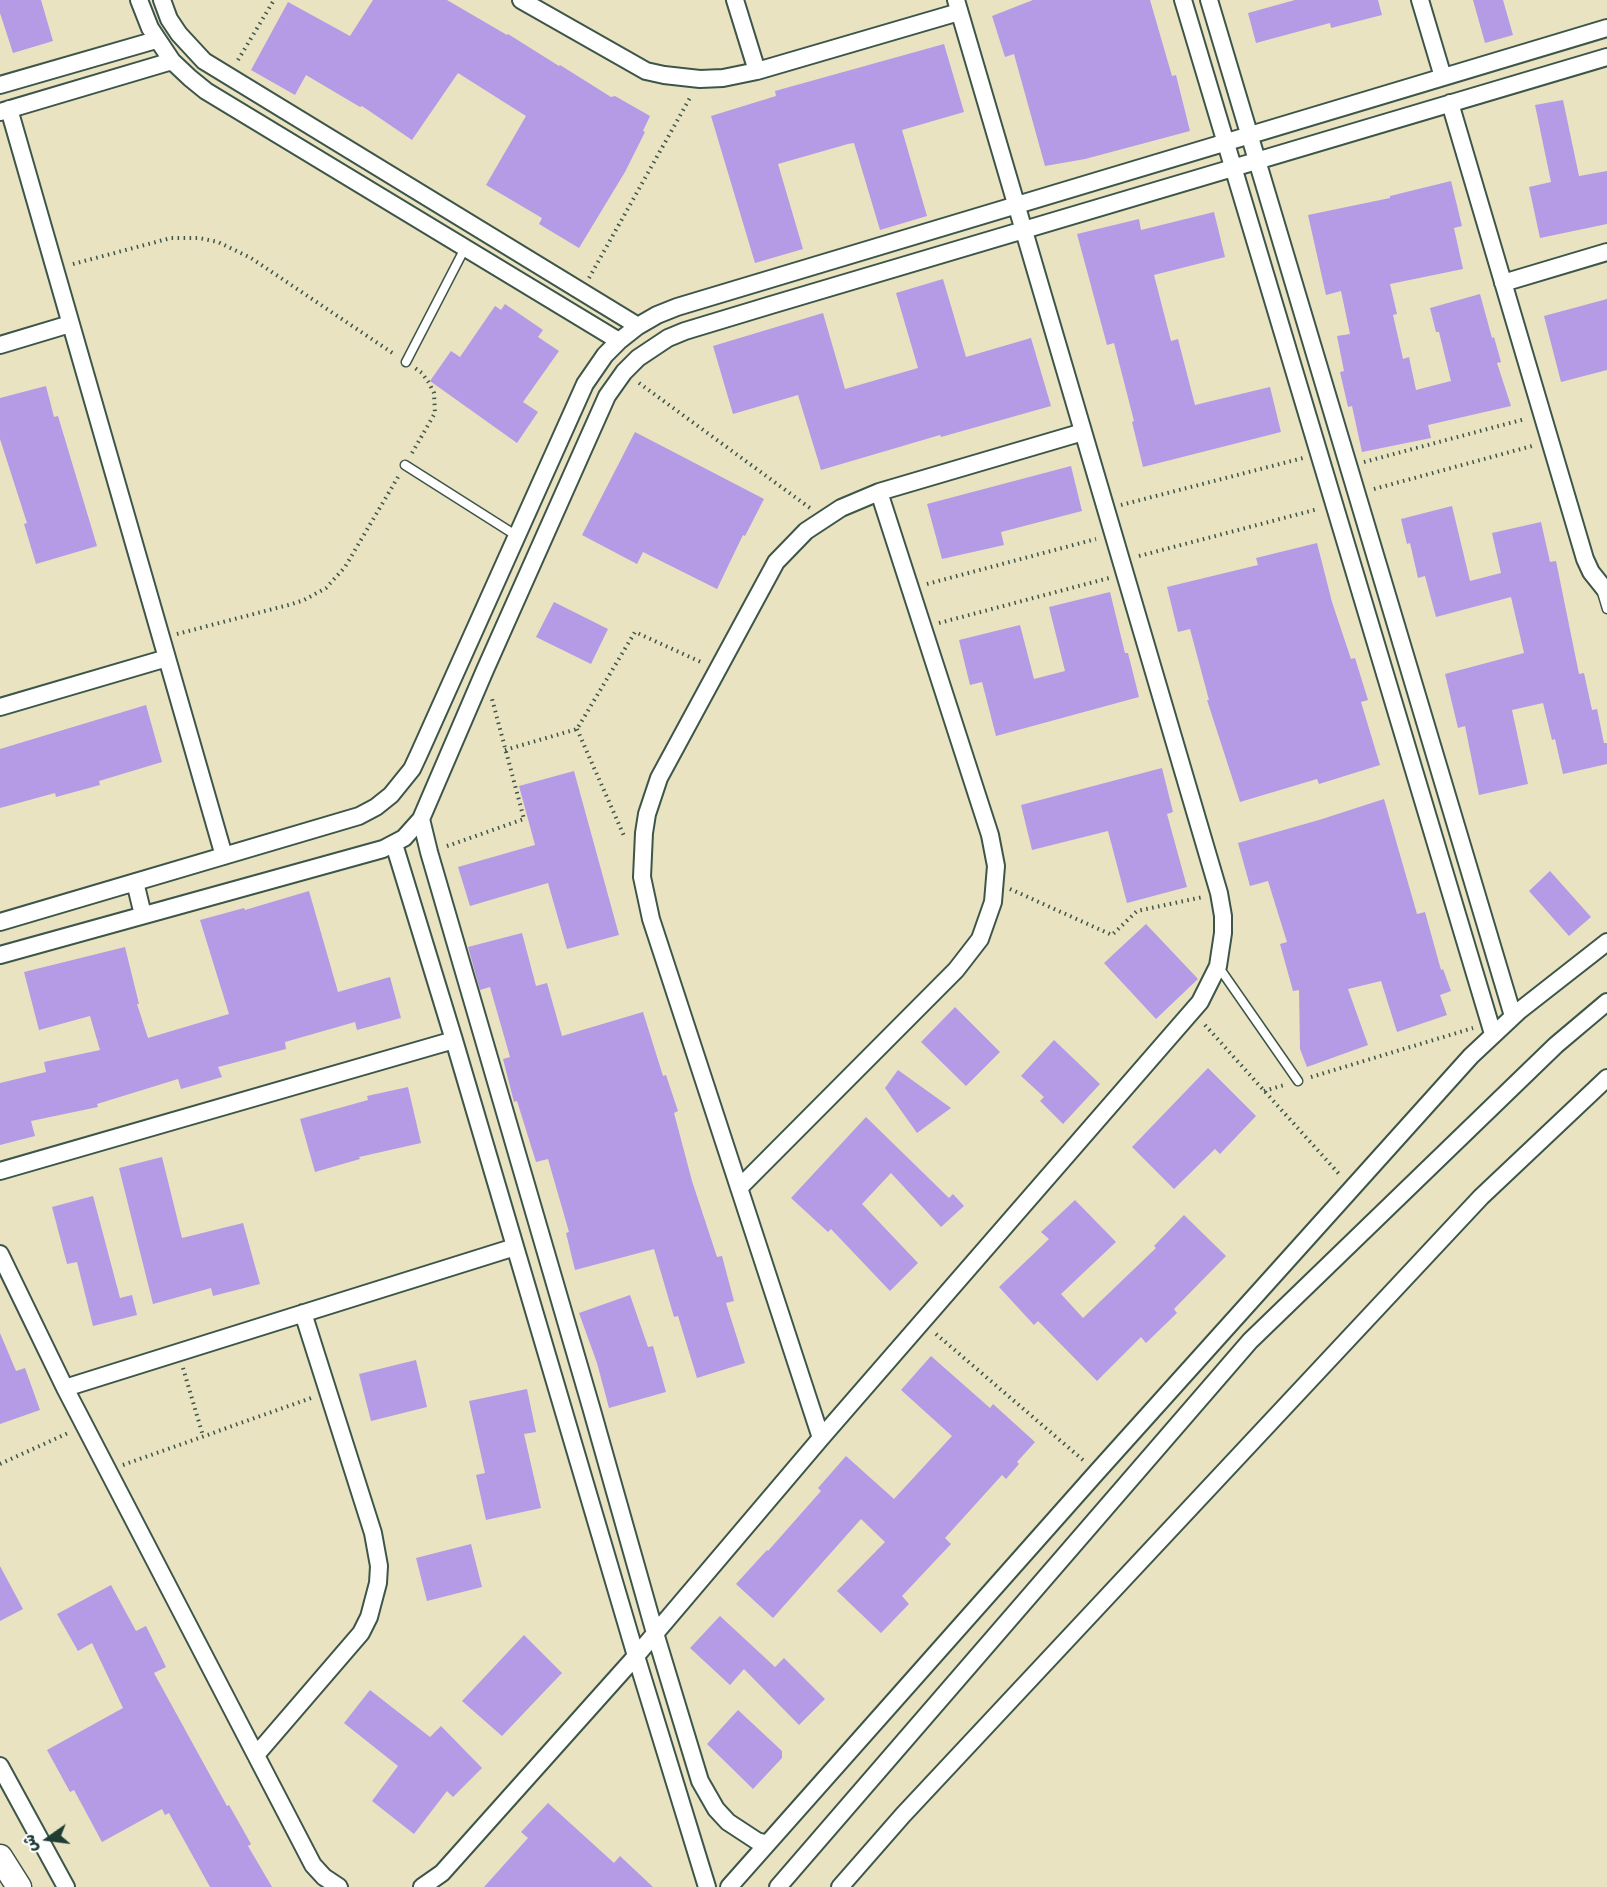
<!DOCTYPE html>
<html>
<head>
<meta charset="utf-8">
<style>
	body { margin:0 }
	#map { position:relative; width:1607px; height:1887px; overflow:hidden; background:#e9e3c2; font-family:Itim,"Playpen Sans Arabic",sans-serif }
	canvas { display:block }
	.north { position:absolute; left:18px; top:1809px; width:60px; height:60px; -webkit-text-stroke:4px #fff; paint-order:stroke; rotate:256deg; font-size:16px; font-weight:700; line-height:24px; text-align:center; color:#1f3d34 }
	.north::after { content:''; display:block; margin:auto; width:21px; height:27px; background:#1f3d34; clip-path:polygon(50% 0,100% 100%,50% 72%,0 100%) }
</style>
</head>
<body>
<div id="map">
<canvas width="1607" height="1887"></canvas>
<div class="north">ش</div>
</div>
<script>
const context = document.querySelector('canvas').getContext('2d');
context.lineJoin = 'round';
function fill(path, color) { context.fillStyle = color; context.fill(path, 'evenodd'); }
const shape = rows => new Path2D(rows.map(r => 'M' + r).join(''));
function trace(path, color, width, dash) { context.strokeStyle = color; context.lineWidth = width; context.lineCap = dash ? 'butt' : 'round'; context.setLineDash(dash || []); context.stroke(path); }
fill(shape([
	[0,0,41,0,53,41,13,53,0,13],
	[373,0,447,0,507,35,508,34,559,66,560,65,611,97,615,96,650,116,643,131,645,132,625,172,579,248,539,224,542,218,486,185,526,116,458,73,412,140,362,106,360,107,306,75,295,95,251,70,288,2,350,36],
	[1033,0,1150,0,1172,76,1176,75,1190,131,1085,159,1045,166,1014,54,1005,57,992,16],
	[1295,0,1378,0,1382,15,1331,28,1330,23,1256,43,1248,13],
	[1473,0,1503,0,1513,35,1485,43],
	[944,44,964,112,902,130,927,216,880,230,854,143,848,144,778,164,803,249,755,263,711,116,776,96,775,91],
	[1563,100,1579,176,1607,171,1607,224,1540,238,1529,187,1551,182,1535,105],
	[1451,181,1462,226,1454,228,1463,269,1390,284,1397,314,1393,315,1403,359,1409,357,1416,390,1451,381,1439,332,1436,332,1430,308,1480,294,1492,338,1494,337,1501,362,1497,363,1511,406,1428,425,1431,438,1362,452,1352,406,1348,407,1340,372,1344,371,1337,336,1350,334,1341,291,1326,295,1308,215,1390,198,1390,196],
	[1214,212,1225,257,1154,275,1171,341,1178,339,1195,405,1270,387,1281,432,1143,467,1132,422,1134,421,1114,343,1107,345,1077,234,1139,219,1141,230],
	[943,279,966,357,1031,338,1051,406,941,437,940,435,821,470,798,395,733,414,713,346,823,313,845,389,918,368,896,293],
	[1607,299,1607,370,1561,382,1544,316],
	[505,304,543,330,538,337,559,351,523,402,538,412,517,443,430,381,451,351,460,357,495,306,501,310],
	[46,386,54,417,58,416,97,546,36,564,24,524,27,523,0,439,0,398],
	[635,432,764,499,745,536,743,535,717,589,643,552,637,564,582,535],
	[1071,466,1082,511,1001,532,1004,545,942,559,927,504],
	[1452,506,1470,581,1501,573,1492,533,1541,522,1550,562,1556,561,1579,674,1584,673,1592,710,1597,709,1604,743,1607,743,1607,764,1563,774,1555,739,1552,740,1543,703,1512,710,1528,784,1479,795,1465,726,1458,728,1445,674,1524,653,1511,597,1436,617,1425,576,1418,578,1410,543,1407,544,1401,519],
	[1317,543,1332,602,1351,659,1355,658,1368,700,1361,702,1380,765,1319,784,1317,779,1240,802,1207,700,1209,700,1190,629,1178,632,1167,587,1258,565,1256,558],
	[1110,592,1125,653,1128,653,1139,697,996,736,982,682,970,685,959,640,1020,625,1034,679,1065,671,1049,607],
	[554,602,608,629,591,664,536,637],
	[146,705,162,762,99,781,100,785,56,797,55,793,0,808,0,749],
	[1162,768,1173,812,1167,814,1187,887,1127,903,1108,831,1032,850,1021,805],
	[574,771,619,935,567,949,548,883,470,906,458,867,535,845,519,786],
	[1384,799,1417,914,1425,912,1441,970,1443,969,1451,991,1440,995,1447,1015,1397,1032,1381,981,1348,989,1368,1045,1307,1067,1300,1049,1299,990,1293,991,1280,944,1287,942,1268,881,1250,886,1238,843,1319,820],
	[1550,871,1591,917,1569,936,1529,891],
	[309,891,338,992,390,977,401,1018,357,1030,355,1022,285,1042,286,1049,218,1067,222,1077,181,1089,178,1079,97,1104,98,1107,31,1121,35,1136,0,1145,0,1083,46,1072,44,1062,100,1050,90,1016,39,1030,24,972,125,947,139,1004,137,1004,148,1038,229,1014,200,920,244,908,245,910],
	[1146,924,1198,979,1156,1019,1104,963],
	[522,933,536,986,547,983,562,1036,643,1012,663,1076,666,1075,678,1111,674,1113,692,1181,717,1257,722,1256,734,1301,726,1303,745,1363,697,1378,678,1316,674,1317,654,1249,575,1270,566,1233,569,1232,548,1159,536,1162,517,1101,514,1102,503,1059,510,1057,490,987,480,990,468,947],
	[955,1007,1000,1052,966,1086,921,1042],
	[1054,1040,1100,1084,1063,1124,1040,1101,1044,1097,1021,1076],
	[1208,1068,1256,1116,1220,1154,1215,1149,1174,1189,1132,1147],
	[898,1070,951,1108,917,1133,885,1088],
	[408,1087,421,1143,359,1157,360,1159,315,1172,300,1119,368,1100,367,1096],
	[866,1117,949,1198,953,1194,964,1206,941,1227,891,1173,862,1204,918,1263,890,1291,831,1229,828,1232,791,1198],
	[162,1157,182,1238,243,1223,260,1284,213,1296,211,1288,153,1304,119,1168],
	[93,1196,120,1298,132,1295,137,1315,93,1326,77,1262,67,1264,52,1207],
	[1075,1200,1116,1242,1061,1294,1083,1318,1156,1248,1154,1246,1184,1215,1226,1256,1174,1309,1177,1313,1146,1343,1141,1337,1097,1381,1038,1321,1034,1325,999,1287,1049,1239,1041,1232],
	[630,1295,648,1347,653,1346,666,1392,609,1408,597,1363,579,1313],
	[0,1333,16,1371,25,1368,40,1410,0,1424],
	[931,1356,990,1408,993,1404,1035,1442,1017,1462,1019,1464,1006,1479,1002,1475,945,1538,951,1544,902,1596,909,1604,881,1633,837,1591,885,1542,861,1519,773,1618,736,1584,767,1550,768,1551,821,1491,818,1488,846,1456,894,1499,952,1436,901,1390],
	[416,1360,427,1407,371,1421,359,1374],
	[527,1389,536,1432,524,1434,541,1508,486,1520,476,1475,485,1473,469,1401],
	[471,1544,482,1587,427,1601,416,1558],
	[0,1566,23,1609,0,1621],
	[111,1585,136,1631,146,1626,166,1667,154,1673,227,1806,229,1805,251,1844,248,1846,272,1887,210,1887,169,1813,165,1815,162,1809,102,1842,74,1790,70,1792,47,1750,123,1708,92,1643,78,1651,57,1614],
	[720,1616,775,1667,784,1658,825,1699,799,1725,744,1669,730,1685,690,1648],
	[524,1635,562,1673,502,1736,462,1701],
	[370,1690,430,1737,441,1726,482,1768,453,1797,447,1791,414,1834,372,1801,398,1766,344,1723],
	[738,1710,782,1751,782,1758,753,1789,707,1744],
	[548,1803,614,1863,620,1856,653,1887,484,1887,528,1838,521,1832]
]), '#b59ae5');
const lane = shape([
	[406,362,465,248],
	[405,465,517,536],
	[1601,589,1607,609],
	[1218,966,1298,1081]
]);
const street = shape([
	[139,0,150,28,172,61,190,78,206,91,619,341],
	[162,0,169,19,179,34,204,61,638,326],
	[521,0,646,71,664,75,700,79,723,78,757,71,959,12],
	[735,0,757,71],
	[1183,0,1493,1034],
	[1209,0,1513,1016],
	[1420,0,1443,77],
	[0,85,156,40],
	[1450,103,1585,559,1591,572,1607,592],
	[9,109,224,856],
	[0,112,172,61],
	[1503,283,1607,252],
	[0,345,70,324],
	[0,707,167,658],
	[421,819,429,852,591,1407,655,1633,700,1781,716,1809,728,1822,757,1841,767,1844],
	[394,844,454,1040,636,1656,707,1887],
	[135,882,143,915],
	[0,922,359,816,376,807,391,795,412,769,419,754,585,384,605,355,619,341,638,326,657,315,677,307,1607,28],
	[0,955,383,849,404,838,421,819,485,670,607,396,624,372,638,358,668,338,685,331,771,305,1607,57],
	[0,1171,454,1040],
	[739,1188,956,970,980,939,993,902,996,866,990,835,879,492],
	[0,1254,65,1388,313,1865,324,1877,339,1887],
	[65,1388,515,1247],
	[821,1438,651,919,642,877,644,833,647,814,659,778,776,562,806,531,841,508,879,492,1083,432],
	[256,1755,361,1633,369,1617,378,1583,379,1566,373,1533,303,1313],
	[0,1766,66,1887],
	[422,1887,442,1873,636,1656,821,1438,1200,1002,1218,966,1223,933,1223,916,1219,893,956,0],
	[729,1887,1097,1472,1471,1056,1519,1011,1607,942],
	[778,1887,1250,1341,1556,1045,1607,1002],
	[840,1887,903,1815,1481,1197,1607,1078]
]);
const secondary = shape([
	[0,1857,19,1887]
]);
trace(lane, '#3d5649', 11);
trace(street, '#3d5649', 20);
trace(secondary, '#3d5649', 27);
trace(shape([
	[238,60,274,0],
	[73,264,171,238,199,238,218,242,251,258,394,354],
	[589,278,691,96],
	[639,383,810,508],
	[412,453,435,413,434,393,429,383,422,373,415,368],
	[1364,462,1525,419],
	[1374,489,1532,446],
	[1121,505,1303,458],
	[1139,556,1318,509],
	[927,584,1096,539],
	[939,623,1109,578],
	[177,634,292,604,304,600,326,588,345,567,398,477],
	[577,729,624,836],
	[505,750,577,729,635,632,701,662],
	[447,846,524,819,492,699],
	[1010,889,1112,935,1137,911,1203,897],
	[1205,1025,1340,1175],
	[1311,1077,1473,1028],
	[1264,1091,1284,1085],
	[936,1334,1083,1460],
	[183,1368,203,1436],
	[0,1464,68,1433],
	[123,1465,311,1398]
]), '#3d5649', 4, [1.5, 4.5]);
trace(lane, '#fff', 8);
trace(street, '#fff', 16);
trace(secondary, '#fff', 24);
</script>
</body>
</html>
